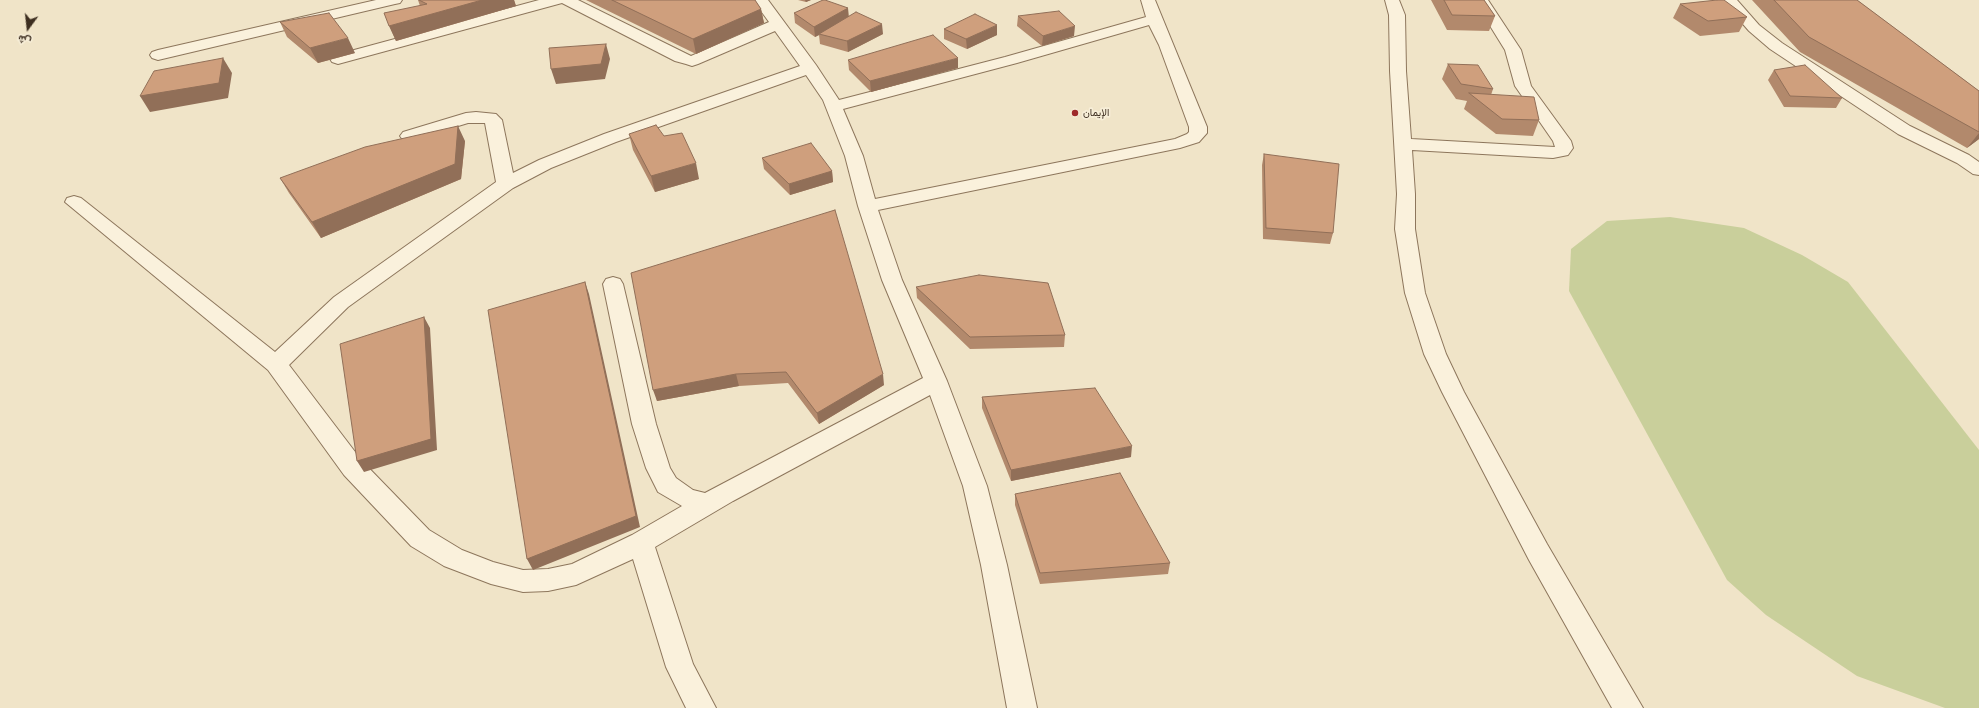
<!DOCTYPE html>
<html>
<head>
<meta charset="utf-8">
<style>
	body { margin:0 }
	#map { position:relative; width:1979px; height:708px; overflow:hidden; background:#f0e4c8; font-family:"Source Serif 4",Vazirmatn,serif }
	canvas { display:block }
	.north { position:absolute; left:8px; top:8px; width:40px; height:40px; -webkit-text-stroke:3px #f7eed8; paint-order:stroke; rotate:195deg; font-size:11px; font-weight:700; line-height:16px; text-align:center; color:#3d2e20 }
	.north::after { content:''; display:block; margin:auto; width:14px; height:18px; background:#3d2e20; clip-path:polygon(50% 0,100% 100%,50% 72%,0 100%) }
</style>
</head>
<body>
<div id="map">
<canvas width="1979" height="708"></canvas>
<div class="north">ش</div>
</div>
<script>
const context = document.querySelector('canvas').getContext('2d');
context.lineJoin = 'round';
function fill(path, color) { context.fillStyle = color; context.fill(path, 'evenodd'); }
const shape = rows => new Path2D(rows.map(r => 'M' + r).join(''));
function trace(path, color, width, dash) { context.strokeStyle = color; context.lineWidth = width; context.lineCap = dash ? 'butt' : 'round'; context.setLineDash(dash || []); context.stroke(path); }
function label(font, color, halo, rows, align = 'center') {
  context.font = font + ' "Source Serif 4",Vazirmatn,serif'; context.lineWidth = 3.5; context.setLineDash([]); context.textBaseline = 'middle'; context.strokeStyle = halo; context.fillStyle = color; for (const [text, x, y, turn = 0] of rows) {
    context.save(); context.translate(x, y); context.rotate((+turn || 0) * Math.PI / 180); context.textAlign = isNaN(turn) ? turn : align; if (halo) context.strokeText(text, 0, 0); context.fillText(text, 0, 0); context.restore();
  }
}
fill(shape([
	[1670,217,1744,228,1802,255,1848,282,1979,450,1979,708,1945,708,1857,676,1766,615,1727,580,1569,291,1571,249,1607,221]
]), '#c9cf9b');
const minor = shape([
	[376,0,402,0,400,3,395,4,158,60,152,58,150,55,152,52,158,50,376,0],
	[539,0,578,0,691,56,769,22,753,0,768,0,816,65,839,100,1005,57,1146,17,1141,0,1155,0,1207,127,1207,133,1199,142,1180,148,878,210,902,280,947,381,987,486,1007,565,1037,708,1007,708,981,565,963,486,930,395,733,501,655,547,693,664,716,708,686,708,666,667,633,559,576,585,548,591,523,592,491,584,444,566,411,546,344,475,268,370,65,202,67,198,74,196,81,198,275,352,334,297,496,182,485,123,468,123,409,141,403,140,400,136,403,132,466,113,476,112,496,114,502,120,513,173,539,160,604,134,800,66,775,31,698,64,692,66,686,64,675,61,562,3,338,64,332,62,330,59,332,56,539,0],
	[1149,25,1159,45,1189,127,1189,132,1187,134,1175,139,875,199,863,156,843,109,1017,63,1149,25],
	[806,75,823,100,845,156,858,206,882,280,923,378,705,493,693,490,676,478,670,468,656,424,623,284,620,279,613,277,606,279,603,284,632,424,646,468,658,492,682,506,632,535,572,564,548,569,523,570,493,562,462,550,429,530,362,461,289,365,348,307,513,188,551,168,616,142,806,75],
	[1385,0,1399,0,1405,15,1406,71,1411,139,1555,147,1553,141,1515,86,1505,50,1474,0,1488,0,1521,50,1531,86,1571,141,1573,148,1568,155,1553,158,1412,150,1415,194,1415,229,1425,293,1446,354,1464,392,1547,544,1643,708,1612,708,1529,560,1442,392,1424,354,1405,293,1395,229,1397,194,1390,71,1389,15,1385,0],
	[1722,0,1737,0,1759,25,1782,43,1910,126,1969,155,1979,162,1979,175,1973,174,1957,163,1898,134,1770,49,1749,31,1722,0]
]);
trace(minor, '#8d765c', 2);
fill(minor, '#faf1dc');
fill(shape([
	[418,0,514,0,516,6,396,41,384,13,420,6],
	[586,0,755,0,761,9,764,23,696,54],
	[798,0,811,0,806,2],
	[1431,0,1484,0,1495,16,1489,31,1447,30],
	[1752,0,1857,0,1979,91,1979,139,1967,148,1800,52],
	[1680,4,1747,17,1739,32,1700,36,1673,18],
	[848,8,848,16,883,34,848,52,820,44,819,35,815,37,795,23,794,13],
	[1018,16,1074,36,1042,46,1017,26],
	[280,22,355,53,318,63,287,37],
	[944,29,997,35,967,49,944,39],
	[848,60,958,68,871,92,849,70],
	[1448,64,1493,89,1491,95,1539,120,1533,136,1496,134,1464,109,1467,101,1456,99,1442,79],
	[1774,70,1842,98,1836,108,1784,107,1768,80],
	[629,134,664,136,699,179,655,192,633,150],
	[465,141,461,179,321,238,289,193,280,178],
	[1264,154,1333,233,1330,244,1263,239,1262,165],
	[762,158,832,171,833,182,790,195,764,169],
	[631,273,884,385,819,424,788,383,739,386,657,401],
	[916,287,1065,335,1064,347,970,349,917,298],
	[982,397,1131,457,1011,481,982,408],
	[1015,494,1170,563,1168,574,1040,584,1015,505]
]), '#b2896c');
fill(shape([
	[482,0,514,0,516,6,396,41,389,26],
	[805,0,811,0,806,2],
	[848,8,849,18,819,34,819,35,815,37,814,27],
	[761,9,764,23,696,54,693,39],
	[882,24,883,34,848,52,847,41],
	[997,25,997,35,967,49,966,39],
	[1075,26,1074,36,1042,46,1043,36],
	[348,38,355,53,318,63,310,48],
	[606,44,610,59,605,79,556,84,551,69],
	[223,58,232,73,228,98,150,112,140,96],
	[958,58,958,68,871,92,870,81],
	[458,126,465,141,461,179,321,238,312,222],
	[1979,133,1979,139,1967,148],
	[696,163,699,179,655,192,651,176],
	[832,171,833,182,790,195,789,184],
	[585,282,589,294,640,527,533,570,527,559],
	[424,317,430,328,437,450,364,472,357,461],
	[736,374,739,386,657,401,653,390],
	[883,374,884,385,819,424,817,413],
	[1132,446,1131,457,1011,481,1011,470]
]), '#916f58');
const building = shape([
	[419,0,482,0,389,26,384,13,427,4,419,0],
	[612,0,755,0,761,9,693,39,612,0],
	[823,0,825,0,848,8,814,27,794,13,823,0],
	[1444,0,1484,0,1495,16,1452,15,1444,0],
	[1717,0,1724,0,1747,17,1708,21,1680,4,1717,0],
	[1774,0,1857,0,1979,91,1979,132,1809,37,1774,0],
	[1059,11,1075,26,1043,36,1018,16,1059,11],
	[856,12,882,24,847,41,819,34,856,12],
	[329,13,348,38,310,48,280,22,329,13],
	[975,14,997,25,966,39,944,29,975,14],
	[933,35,958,58,870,81,848,60,933,35],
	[606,44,601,64,551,69,549,48,606,44],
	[223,58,219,83,140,96,154,71,223,58],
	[1448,64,1478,65,1493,89,1461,84,1448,64],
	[1805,65,1842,98,1790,96,1774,70,1805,65],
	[1469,93,1534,97,1539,120,1502,119,1469,93],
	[656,125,664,136,682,133,696,163,651,176,629,134,656,125],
	[458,126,455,164,312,222,280,178,365,147,458,126],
	[811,143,832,171,789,184,762,158,811,143],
	[1264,154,1339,164,1333,233,1266,228,1264,154],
	[835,210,883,374,817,413,786,372,736,374,653,390,631,273,835,210],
	[979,275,1048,283,1065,335,970,337,916,287,979,275],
	[585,282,636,516,527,559,488,310,585,282],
	[424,317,431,439,357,461,340,344,424,317],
	[1095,388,1132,446,1011,470,982,397,1095,388],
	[1120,473,1170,563,1040,573,1015,494,1120,473]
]);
fill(building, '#cf9f7d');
trace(building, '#916f58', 1);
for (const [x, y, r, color] of [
	[1075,113,4,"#9e2a2b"]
]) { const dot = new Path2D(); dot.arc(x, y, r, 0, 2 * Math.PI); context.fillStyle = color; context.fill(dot); trace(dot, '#f7eed8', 1.5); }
label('10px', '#3d2e20', '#f7eed8', [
	["الإيمان",1083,113]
], 'left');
</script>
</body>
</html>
